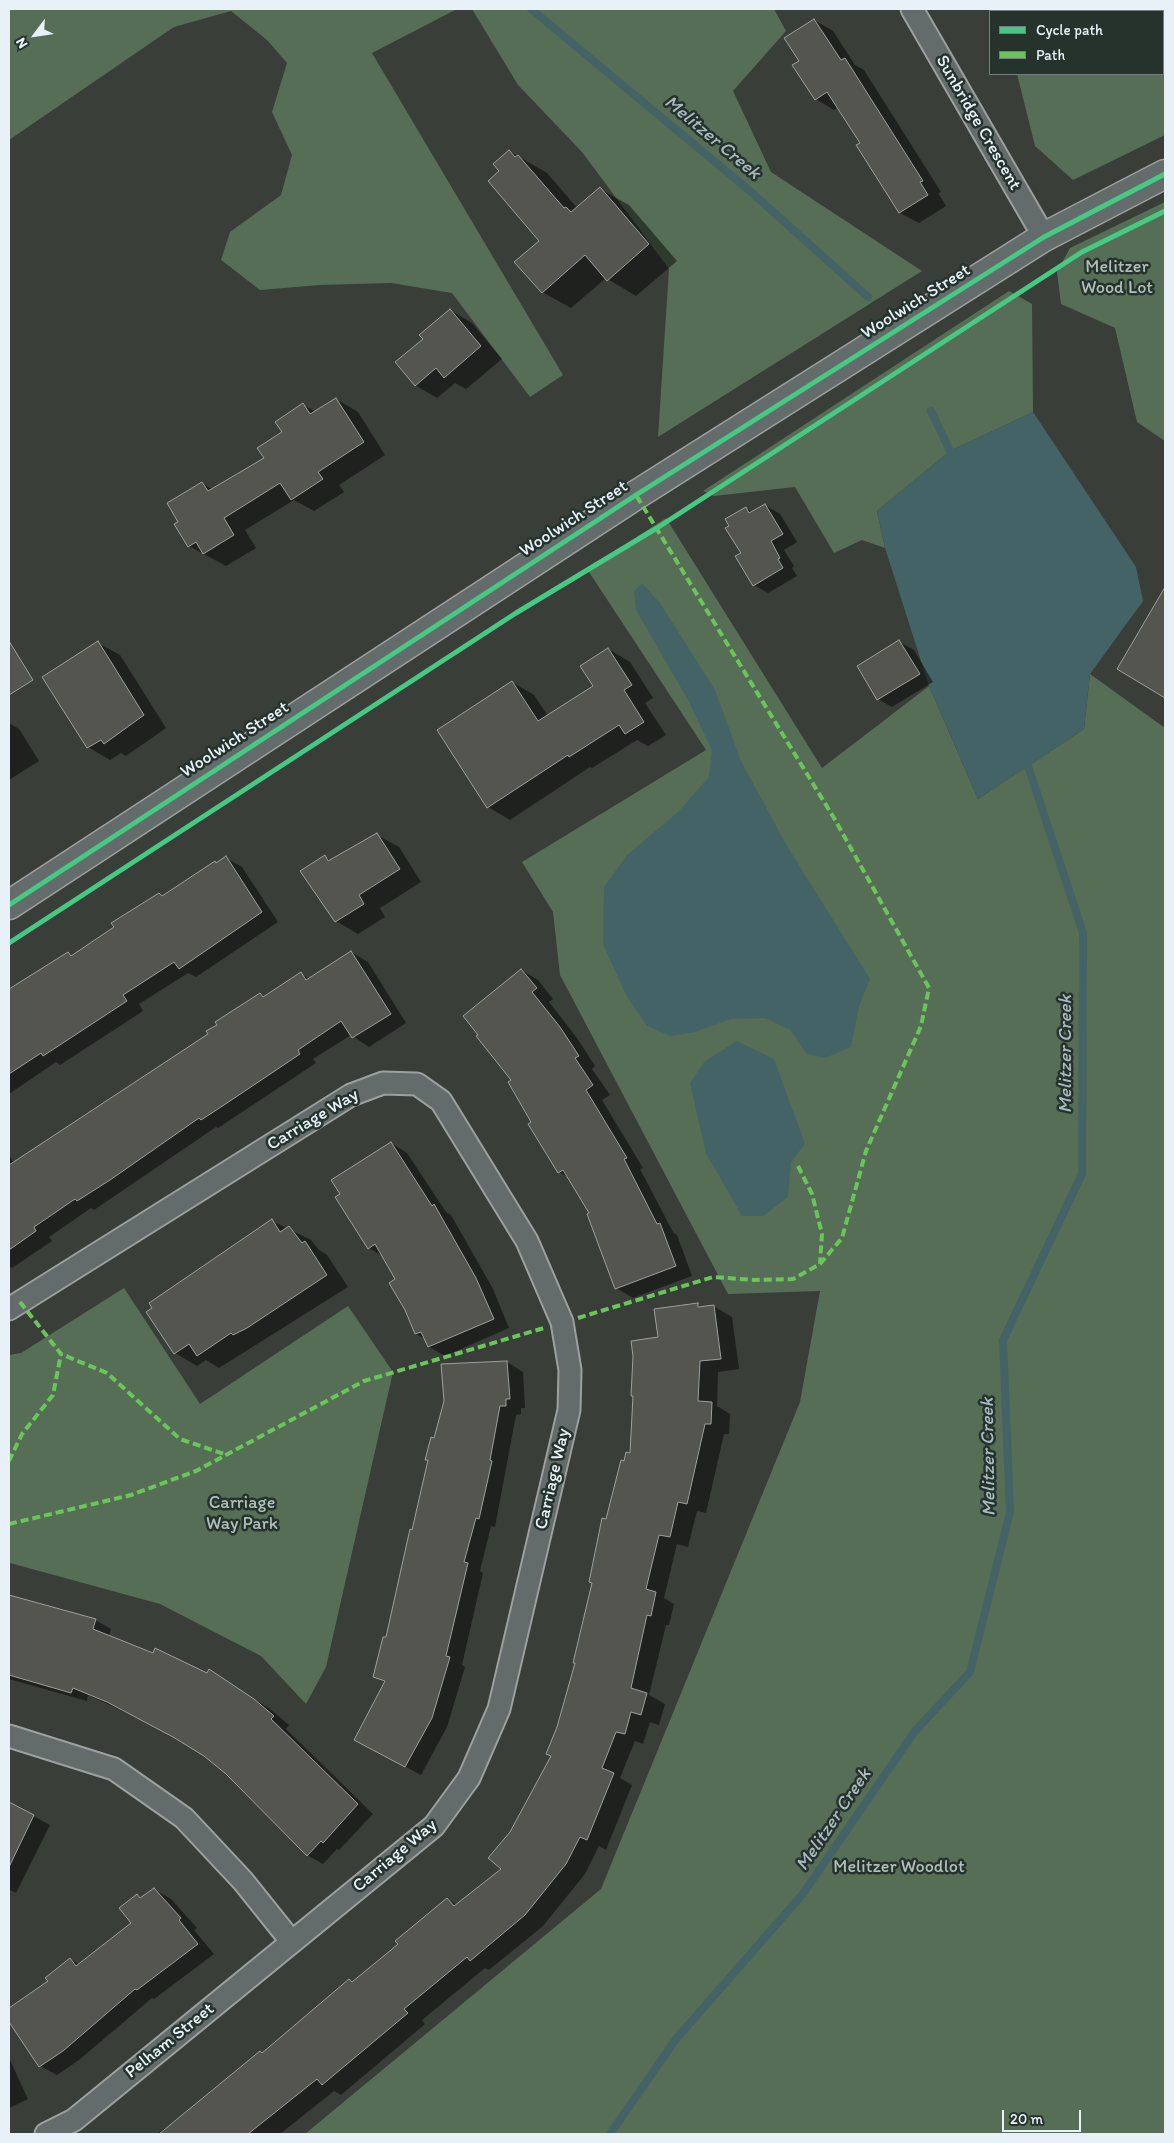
<!DOCTYPE html>
<html>
<head>
<meta charset="utf-8">
<style>
	body { margin:0 }
	#map { position:relative; width:1174px; height:2143px; overflow:hidden; background:#393e38; font-family:Itim,sans-serif }
	canvas { display:block }
	.frame { position:absolute; inset:0; border:10px solid #e8f1f8; pointer-events:none }
	.legend { position:absolute; left:989px; top:10px; width:175px; height:65px; box-sizing:border-box; background:#26332d; border:1px solid #747f7e; margin:0; padding:6px 9px; list-style:none; font-size:15px; color:#e8f1f8 }
	.legend li { display:flex; align-items:center; gap:10px; height:25px }
	.legend b { width:25px; border:1px solid #747f7e }
	.north { position:absolute; left:10px; top:10px; width:50px; height:50px; -webkit-text-stroke:4px #26332d; paint-order:stroke; rotate:239deg; font-size:14px; font-weight:700; line-height:20px; text-align:center; color:#e8f1f8 }
	.north::after { content:''; display:block; margin:auto; width:18px; height:22px; background:#e8f1f8; clip-path:polygon(50% 0,100% 100%,50% 72%,0 100%) }
	.scale { position:absolute; left:1002px; top:2110px; width:79px; height:22px; box-sizing:border-box; border:2px solid #e8f1f8; border-top:0; padding-left:6px; font-size:15px; line-height:18px; white-space:nowrap; color:#e8f1f8; -webkit-text-stroke:4px #26332d; paint-order:stroke }
</style>
</head>
<body>
<div id="map">
<canvas width="1174" height="2143"></canvas>
<div class="frame"></div>
<ul class="legend">
<li><b style="height:6px;background:#46c982"></b>Cycle path</li>
<li><b style="height:6px;background:#6ac65a"></b>Path</li>
</ul>
<div class="north">N</div>
<div class="scale">20 m</div>
</div>
<script>
const context = document.querySelector('canvas').getContext('2d');
context.lineJoin = 'round';
function fill(path, color) { context.fillStyle = color; context.fill(path, 'evenodd'); }
const shape = rows => new Path2D(rows.map(r => 'M' + r).join(''));
function trace(path, color, width, dash) { context.strokeStyle = color; context.lineWidth = width; context.lineCap = dash ? 'butt' : 'round'; context.setLineDash(dash || []); context.stroke(path); }
function label(font, color, halo, rows, align = 'center') {
  context.font = font + ' Itim,sans-serif'; context.lineWidth = 5; context.setLineDash([]); context.textBaseline = 'middle'; context.strokeStyle = halo; context.fillStyle = color; for (const [text, x, y, turn = 0] of rows) {
    context.save(); context.translate(x, y); context.rotate((+turn || 0) * Math.PI / 180); context.textAlign = isNaN(turn) ? turn : align; if (halo) context.strokeText(text, 0, 0); context.fillText(text, 0, 0); context.restore();
  }
}
fill(shape([
	[9,9,457,9,372,53,563,375,530,397,452,293,391,283,320,285,260,290,221,260,230,232,281,195,292,155,272,112,287,63,267,40,231,11,174,27,9,140],
	[472,9,774,9,786,31,733,91,771,172,922,271,658,437,669,269,582,152,518,85],
	[1000,9,1165,9,1165,135,1073,180,1035,146,1017,74,1163,74,1163,11,1001,11],
	[1165,202,1165,441,1137,422,1115,328,1061,304,1057,272,1070,248],
	[1009,291,1032,304,1033,412,950,451,877,511,885,548,862,540,834,553,795,487,714,496,703,491],
	[666,518,822,768,929,686,978,799,1084,729,1090,674,1165,728,1165,2134,305,2134,601,1889,800,1402,820,1291,728,1294,560,975,553,912,522,862,706,750,587,569],
	[124,1288,200,1404,348,1306,393,1372,326,1667,306,1704,261,1656,160,1604,10,1563,9,1565,9,1355,21,1353]
]), '#566e55');
fill(shape([
	[1033,412,1136,567,1143,601,1090,674,1084,729,978,799,929,686,885,548,877,511,950,451],
	[642,583,660,603,715,690,741,761,787,846,870,979,859,1006,851,1047,825,1058,807,1054,790,1030,765,1018,731,1019,695,1032,671,1036,647,1026,626,995,603,944,604,887,627,855,678,812,709,777,712,750,688,700,636,610,634,591],
	[737,1041,774,1059,805,1144,791,1162,788,1197,763,1216,742,1216,706,1153,690,1083,705,1061]
]), '#446366');
fill(shape([
	[1021,9,1101,9,1102,11,1021,11],
	[814,20,833,31,855,65,864,70,941,192,938,193,946,206,919,223,900,213,858,145,862,143,838,107,834,110,816,99,801,61],
	[509,151,547,173,578,209,600,189,629,205,677,261,636,296,606,278,571,308,542,292,541,241,500,171],
	[450,310,472,323,502,359,466,389,455,383,437,398,415,385,424,340],
	[336,399,358,412,385,455,339,485,344,492,314,511,294,500,245,530,256,548,226,566,189,546,180,522,202,483,213,490,265,458,303,405,316,412],
	[765,505,780,514,797,542,784,550,794,566,792,568,797,576,768,593,754,585,730,526,746,508,753,512],
	[1154,609,1165,615,1165,696,1119,669],
	[899,642,914,650,933,682,892,707,878,699],
	[98,643,120,655,166,728,126,756,121,753,110,760,88,747,43,678],
	[608,649,630,662,653,698,645,703,666,735,648,746,637,740,592,768,590,767,510,820,488,807,512,682,534,695,548,716,595,687],
	[9,723,19,729,39,761,9,780],
	[377,835,399,847,421,882,380,908,385,917,358,934,336,921,325,857,331,861],
	[226,858,242,867,278,922,196,977,188,973,139,1004,143,1011,60,1065,56,1062,9,1094,9,998,68,953,73,956,116,928,159,894,163,897],
	[351,952,368,962,406,1023,369,1047,351,1035,313,1059,316,1063,218,1128,216,1127,94,1210,91,1208,49,1237,52,1241,12,1268,9,1266,9,1155,14,1163,210,1035,260,994,265,997,301,974,310,979],
	[521,970,538,980,553,999,549,1002,577,1038,595,1066,592,1069,610,1095,602,1100,643,1168,640,1169,673,1232,677,1235,692,1276,633,1298,616,1288,590,1214,569,1178,559,1172,532,1123,513,1080],
	[391,1143,407,1153,446,1212,451,1215,493,1289,509,1328,445,1356,429,1347,425,1339,416,1334,397,1280,383,1256,369,1248],
	[272,1221,311,1240,319,1250,327,1255,348,1287,219,1368,206,1360,197,1366,175,1353,148,1312],
	[697,1304,703,1307,713,1306,732,1317,739,1369,718,1372,717,1406,730,1414,729,1434,724,1434,706,1513,697,1511,688,1547,677,1544,664,1598,674,1604,669,1625,666,1625,649,1695,665,1704,659,1725,650,1722,643,1744,635,1741,620,1778,632,1785,606,1850,599,1846,585,1874,543,1926,489,1970,485,1968,422,2020,425,2024,341,2095,334,2091,280,2134,157,2134,165,2128,167,2130,262,2054,349,1980,353,1983,392,1951,447,1899,457,1905,502,1869,511,1833,552,1757,558,1728,577,1663,607,1520,625,1463,631,1454,659,1339],
	[507,1362,523,1372,525,1408,521,1408,521,1414,516,1415,495,1527,491,1526,480,1571,483,1573,462,1665,465,1667,447,1727,421,1775,371,1748,386,1683,374,1676,386,1639,445,1401,443,1366],
	[10,1597,95,1620,111,1629,109,1636,225,1680,270,1709,289,1725,286,1729,373,1814,339,1850,337,1849,323,1864,307,1855,227,1773,205,1755,159,1728,88,1695,87,1701,9,1679],
	[9,1803,50,1825,16,1893,10,1890,9,1891],
	[154,1889,171,1899,197,1928,194,1930,214,1954,154,1999,152,1998,79,2060,57,2075,40,2066,9,2020,9,2010,49,1981,70,1959,80,1965,132,1923,137,1895,142,1898],
	[9,2058,28,2099,9,2108]
]), '#0007');
trace(shape([
	[531,9,750,191,868,297],
	[931,411,950,451],
	[610,2134,676,2039,802,1895,915,1731,970,1672,1010,1512,1003,1340,1082,1174,1083,933,1028,766]
]), '#446366', 8);
const building = shape([
	[814,19,841,60,845,58,923,181,920,182,928,195,899,213,856,145,860,143,827,92,815,100,792,65,799,61,784,38,814,19],
	[509,150,515,157,518,155,564,208,566,207,571,212,600,187,649,244,607,281,585,255,542,293,514,262,539,241,488,181,499,171,493,164,509,150],
	[450,309,481,346,444,378,436,368,415,386,395,362,423,339,419,335,450,309],
	[336,398,364,442,318,472,323,479,291,500,280,483,224,518,234,535,203,554,196,542,188,547,174,524,178,522,167,503,202,482,208,491,264,458,257,448,282,432,275,422,303,403,310,414,336,398],
	[765,504,783,534,771,541,780,558,778,559,783,568,753,586,735,556,741,553,725,528,729,526,725,519,746,507,749,513,765,504],
	[1165,587,1165,698,1117,669,1165,587],
	[899,640,920,674,877,700,857,666,899,640],
	[9,641,33,680,9,695,9,641],
	[98,641,144,715,104,744,101,740,87,748,42,677,98,641],
	[608,648,632,685,624,690,644,722,625,734,619,725,569,757,568,755,487,808,437,730,512,681,538,721,593,686,580,666,608,648],
	[377,833,400,869,359,895,364,904,335,922,300,871,325,855,328,861,377,833],
	[226,856,262,912,179,969,174,962,123,995,127,1001,43,1056,41,1053,9,1074,9,989,68,952,71,956,114,927,111,923,159,893,162,896,215,861,216,863,226,856],
	[351,951,391,1014,352,1038,341,1021,298,1050,300,1054,224,1105,201,1120,199,1118,110,1180,77,1201,75,1199,34,1227,36,1231,9,1250,9,1165,208,1034,206,1031,217,1025,215,1022,260,993,263,997,301,972,306,980,351,951],
	[521,969,537,988,532,992,560,1027,579,1056,575,1058,593,1085,586,1090,627,1158,624,1159,657,1224,660,1223,676,1266,615,1289,587,1214,589,1213,563,1170,558,1173,528,1124,531,1122,508,1082,511,1080,476,1036,478,1035,463,1016,521,969],
	[391,1142,432,1206,434,1204,476,1278,494,1319,428,1347,421,1332,415,1334,405,1310,389,1283,395,1279,375,1244,368,1249,335,1197,340,1194,331,1180,391,1142],
	[272,1219,280,1232,289,1226,302,1243,305,1241,327,1275,247,1328,233,1335,231,1333,197,1356,189,1344,174,1354,146,1312,152,1308,149,1303,272,1219],
	[698,1303,698,1307,714,1305,721,1359,700,1361,698,1401,712,1402,711,1424,705,1424,687,1504,678,1502,670,1537,659,1535,646,1589,656,1592,651,1616,647,1615,631,1688,647,1693,641,1715,631,1712,625,1734,616,1732,602,1768,614,1773,587,1840,580,1837,566,1864,525,1915,470,1961,467,1957,404,2009,408,2013,322,2085,317,2079,248,2134,159,2134,260,2051,262,2053,349,1979,352,1982,391,1950,398,1944,395,1941,447,1898,454,1906,501,1869,488,1858,510,1832,551,1756,546,1754,557,1727,575,1663,573,1663,592,1583,589,1582,602,1518,606,1519,621,1460,624,1461,626,1452,630,1453,633,1396,631,1396,633,1356,631,1341,658,1337,654,1309,698,1303],
	[507,1361,510,1399,506,1399,506,1406,500,1406,490,1460,492,1461,479,1519,476,1518,464,1562,468,1563,446,1656,450,1657,432,1718,405,1767,354,1740,385,1681,373,1677,383,1637,386,1637,410,1529,412,1530,428,1460,425,1460,431,1437,434,1438,444,1401,441,1364,507,1361],
	[9,1595,96,1619,93,1629,153,1653,155,1648,207,1673,209,1669,254,1699,274,1716,271,1719,358,1804,323,1843,321,1841,307,1856,226,1774,204,1756,173,1737,107,1702,73,1688,71,1693,9,1675,9,1595],
	[9,1802,34,1815,9,1867,9,1802],
	[154,1888,181,1918,179,1920,198,1944,137,1990,135,1989,63,2051,39,2067,9,2022,9,2008,48,1981,45,1978,70,1958,76,1966,131,1923,119,1908,137,1894,140,1898,154,1888]
]);
fill(building, '#54554f');
trace(building, '#9ca09f', 1);
const street = shape([
	[912,9,1044,237],
	[9,1309,351,1095,383,1083,417,1084,441,1101,527,1241,562,1322,570,1370,569,1410,499,1709,469,1778,434,1826,74,2120,46,2134],
	[9,1736,114,1769,184,1818,243,1881,291,1941]
]);
const secondary = shape([
	[9,905,636,495,1044,237,1165,174]
]);
trace(street, '#9ca09f', 25);
trace(secondary, '#9ca09f', 31);
trace(street, '#646b6b', 21);
trace(secondary, '#646b6b', 28);
trace(shape([
	[798,1166,812,1194,822,1234,820,1264],
	[20,1302,61,1354,107,1373,180,1439,227,1455],
	[578,1318,713,1277,754,1280,793,1279,820,1264,842,1238,866,1151,921,1026,929,988,834,818,636,495],
	[9,1461,22,1434,53,1395,61,1354],
	[9,1524,131,1495,196,1471,364,1381,544,1328]
]), '#6ac65a', 4, [8, 4]);
trace(shape([
	[9,905,636,495,1044,237,1165,174],
	[9,943,516,613,657,528,1082,252,1165,211]
]), '#46c982', 5);
label('18px', '#e8f1f8', '#26332d', [
	["Sunbridge Crescent",978,123,60],
	["Woolwich Street",916,302,-32],
	["Woolwich Street",574,519,-33],
	["Woolwich Street",235,740,-33],
	["Carriage Way",313,1120,-31],
	["Carriage Way",553,1479,-77],
	["Carriage Way",395,1856,-40],
	["Pelham Street",170,2041,-39]
]);
label('18px', '#afbfb9', '#26332d', [
	["Melitzer",1117,267],
	["Wood Lot",1117,288],
	["Carriage",242,1503],
	["Way Park",242,1524],
	["Melitzer Woodlot",899,1867]
]);
label('italic 19px', '#a7bac0', '#26332d', [
	["Melitzer Creek",712,138,40],
	["Melitzer Creek",1066,1054,-90],
	["Melitzer Creek",989,1457,-91],
	["Melitzer Creek",834,1820,-56]
]);
</script>
</body>
</html>
